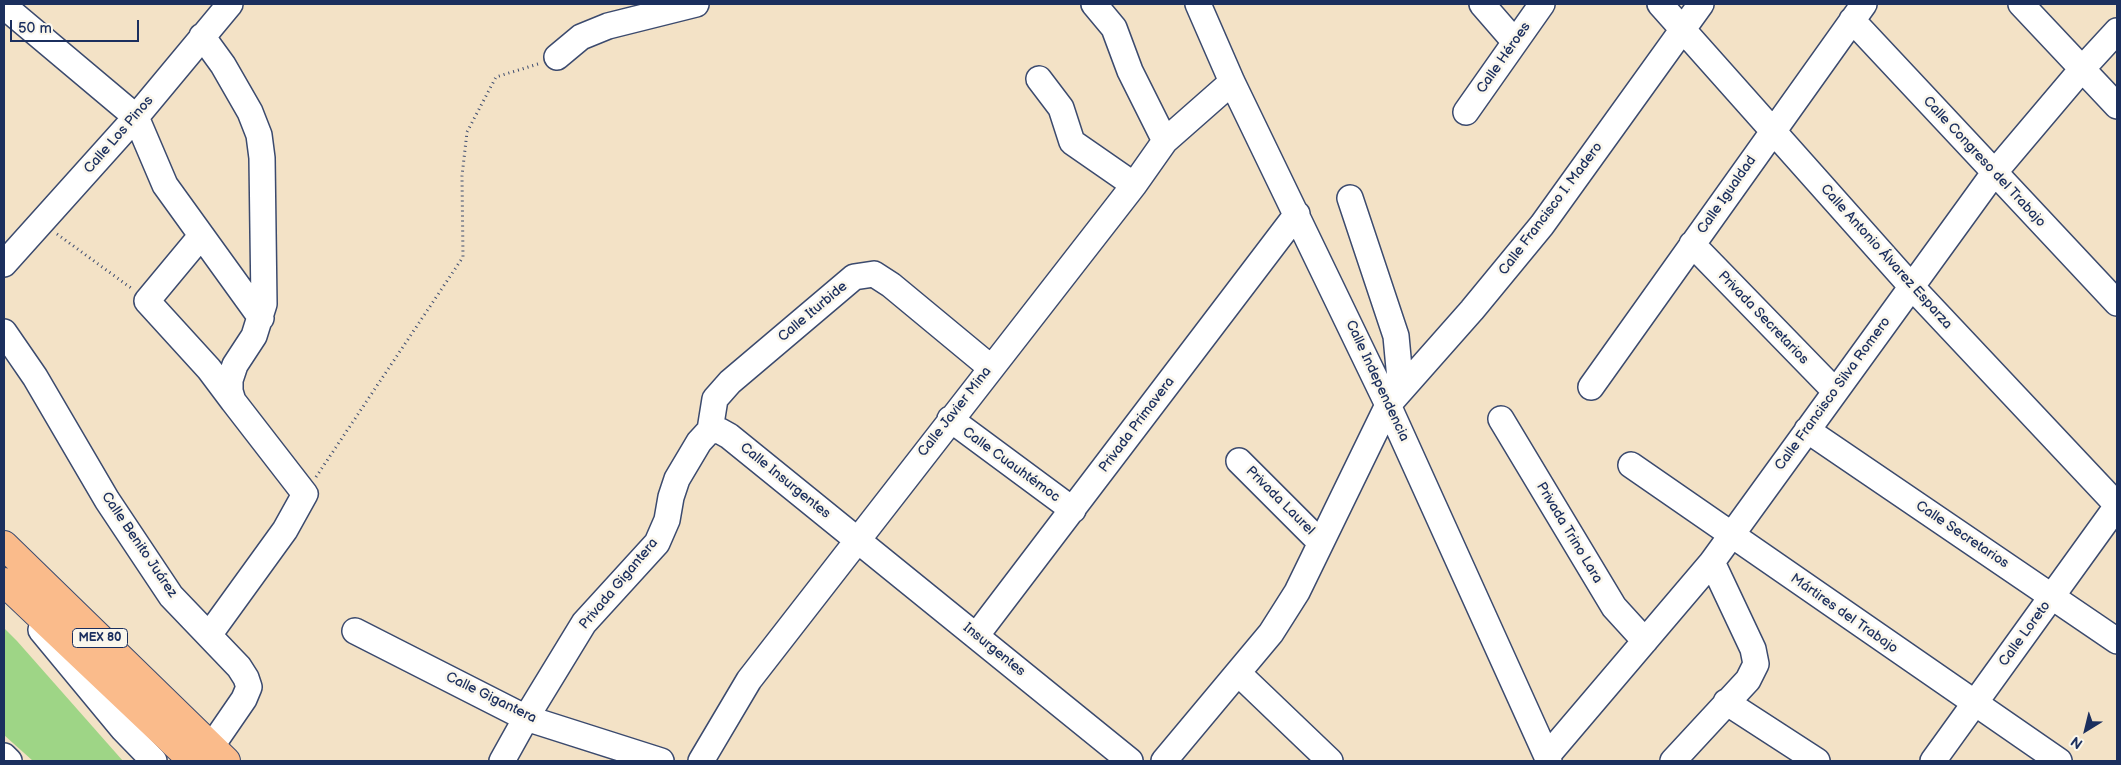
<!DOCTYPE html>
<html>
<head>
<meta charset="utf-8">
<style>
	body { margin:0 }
	#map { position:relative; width:2121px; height:765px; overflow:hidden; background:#f3e2c6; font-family:"Balsamiq Sans",sans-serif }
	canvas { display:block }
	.frame { position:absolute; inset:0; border:5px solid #1b2f5e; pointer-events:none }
	.north { position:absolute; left:2061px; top:705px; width:50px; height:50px; -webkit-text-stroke:4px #fbf7ec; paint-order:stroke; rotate:216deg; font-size:14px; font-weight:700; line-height:20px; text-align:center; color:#1b2f5e }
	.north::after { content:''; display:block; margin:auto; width:18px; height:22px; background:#1b2f5e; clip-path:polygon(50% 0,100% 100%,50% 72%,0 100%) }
	.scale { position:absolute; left:10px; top:20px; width:129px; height:22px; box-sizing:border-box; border:2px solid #1b2f5e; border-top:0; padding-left:6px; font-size:15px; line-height:18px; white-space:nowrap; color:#1b2f5e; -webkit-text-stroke:4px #fbf7ec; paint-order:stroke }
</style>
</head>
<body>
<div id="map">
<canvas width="2121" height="765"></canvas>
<div class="frame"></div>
<div class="north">N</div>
<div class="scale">50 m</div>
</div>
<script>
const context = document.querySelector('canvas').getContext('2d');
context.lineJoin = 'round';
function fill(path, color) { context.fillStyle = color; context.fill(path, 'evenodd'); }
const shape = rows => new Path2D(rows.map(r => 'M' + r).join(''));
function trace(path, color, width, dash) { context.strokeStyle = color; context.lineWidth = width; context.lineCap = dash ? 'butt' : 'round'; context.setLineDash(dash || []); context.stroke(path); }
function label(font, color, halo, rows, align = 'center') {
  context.font = font + ' "Balsamiq Sans",sans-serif'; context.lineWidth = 5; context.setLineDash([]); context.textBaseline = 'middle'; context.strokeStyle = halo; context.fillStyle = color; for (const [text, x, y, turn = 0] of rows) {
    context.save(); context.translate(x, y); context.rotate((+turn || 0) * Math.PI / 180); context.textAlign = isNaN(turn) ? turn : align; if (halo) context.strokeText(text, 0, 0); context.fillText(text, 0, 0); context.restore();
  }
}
fill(shape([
	[4,628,17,641,123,761,33,761,4,735]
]), '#9ed586');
const minor = shape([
	[1094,4,1114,28,1130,71,1165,141],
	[1198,4,1232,82,1388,405,1549,761],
	[1482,4,1515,42],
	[1660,4,1911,286,2117,505],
	[2021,4,2117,106],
	[4,6,136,117,165,185,261,318],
	[1852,20,2117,303],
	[202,36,223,65,250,112,259,135,262,158,264,304,254,336,235,365,230,380,230,391,233,401,305,494,285,530,209,635],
	[557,57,581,37,608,26,696,4],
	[1039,79,1061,108,1072,142,1134,185],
	[1466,112,1542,4],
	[1350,198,1396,336,1401,390],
	[201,236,147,301,209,369,233,401],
	[1692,244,1835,391],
	[4,264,136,117,230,4],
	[4,332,35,377,107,500,171,596,239,667,246,678,249,687,244,699,211,747],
	[1591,387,1864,4],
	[950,419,1073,510],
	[1501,419,1614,607,1645,641],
	[710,430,720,431,729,436,1130,761],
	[710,430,715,399,730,382,854,277,874,274,891,285,990,367],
	[1807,430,2117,641],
	[1239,461,1320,542],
	[1631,465,2059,761],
	[41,630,123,729,154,761],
	[355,631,526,718,661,761],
	[976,636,1297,214],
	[1238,673,1330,761],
	[1726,702,1817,761],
	[4,756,9,761],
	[1547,756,1712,562,1994,173,2082,69,2117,31],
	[502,761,526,718,584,623,657,543,667,520,671,497,677,479,699,442,710,430],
	[701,761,749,680,1134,185,1165,141,1232,82],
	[1164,761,1271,633,1297,592,1388,405,1472,310,1542,225,1701,4],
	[1673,761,1748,680,1756,664,1753,649,1712,562],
	[1933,761,2117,506]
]);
const major = shape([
	[4,545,226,761],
	[4,582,193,761]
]);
trace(minor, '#3b4a6e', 28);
trace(major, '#3b4a6e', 30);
trace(shape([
	[57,234,131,288],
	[316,477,463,257,462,176,467,132,496,77,538,64]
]), '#3b4a6e', 3, [1, 4]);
trace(minor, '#fff', 25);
trace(major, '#fabb8b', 28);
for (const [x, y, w] of [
	[100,638,55]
]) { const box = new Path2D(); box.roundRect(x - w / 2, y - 9.5, w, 19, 4); context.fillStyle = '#fbf7ec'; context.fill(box); trace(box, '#1b2f5e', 1); }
label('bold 12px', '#1b2f5e', null, [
	["MEX 80",100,638]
]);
label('14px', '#1b2f5e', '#fbf7ec', [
	["Calle Héroes",1504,58,-55],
	["Calle Los Pinos",119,135,-49],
	["Calle Congreso del Trabajo",1984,162,47],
	["Calle Igualdad",1727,195,-55],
	["Calle Francisco I. Madero",1551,209,-53],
	["Calle Antonio Álvarez Esparza",1886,257,48],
	["Calle Iturbide",813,312,-40],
	["Privada Secretarios",1763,318,46],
	["Calle Independencia",1377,381,65],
	["Calle Francisco Silva Romero",1833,394,-54],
	["Calle Javier Mina",955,412,-52],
	["Privada Primavera",1137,425,-53],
	["Calle Cuauhtémoc",1011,465,36],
	["Calle Insurgentes",785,481,39],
	["Privada Laurel",1280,501,45],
	["Privada Trino Lara",1569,533,59],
	["Calle Secretarios",1962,535,34],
	["Calle Benito Juárez",139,545,56],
	["Privada Gigantera",619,584,-50],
	["Mártires del Trabajo",1844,614,35],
	["Calle Loreto",2025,634,-54],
	["Insurgentes",994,650,39],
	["Calle Gigantera",491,698,26]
]);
</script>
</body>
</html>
